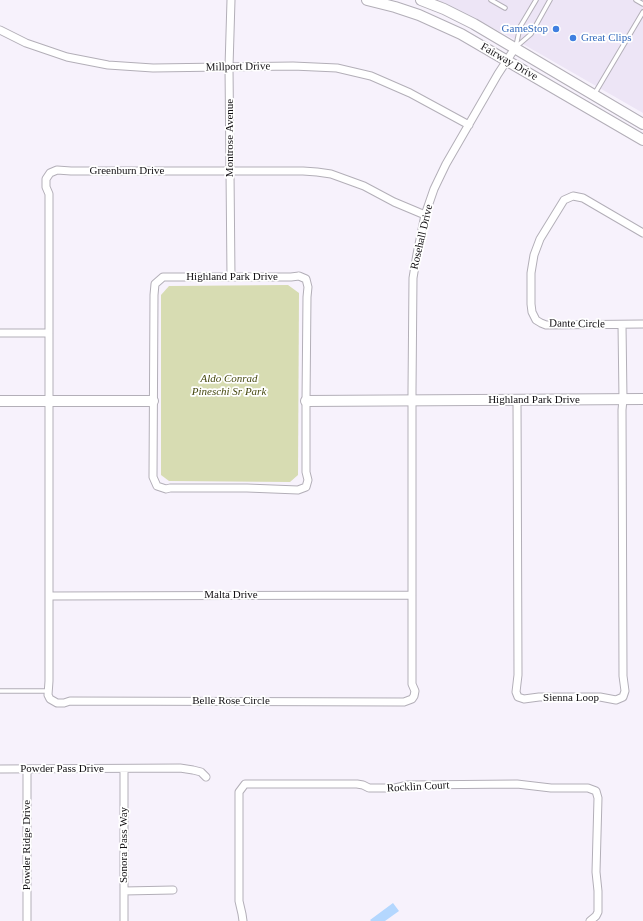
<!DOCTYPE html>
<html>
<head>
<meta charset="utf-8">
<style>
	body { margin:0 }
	canvas { display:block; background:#f7f2fc }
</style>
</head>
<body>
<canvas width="643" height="921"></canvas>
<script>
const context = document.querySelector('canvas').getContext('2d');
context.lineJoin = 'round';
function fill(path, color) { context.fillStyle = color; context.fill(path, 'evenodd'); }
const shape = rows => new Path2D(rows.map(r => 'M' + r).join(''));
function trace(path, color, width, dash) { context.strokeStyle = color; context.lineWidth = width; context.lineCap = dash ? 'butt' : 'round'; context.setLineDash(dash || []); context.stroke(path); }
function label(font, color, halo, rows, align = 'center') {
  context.font = font + ' "Times New Roman",serif'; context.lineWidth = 3.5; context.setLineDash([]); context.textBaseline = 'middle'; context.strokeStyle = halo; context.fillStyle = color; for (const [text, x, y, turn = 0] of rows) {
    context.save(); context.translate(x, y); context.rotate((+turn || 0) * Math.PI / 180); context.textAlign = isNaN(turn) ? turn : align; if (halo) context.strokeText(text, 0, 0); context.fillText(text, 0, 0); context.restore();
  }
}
fill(shape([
	[438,0,643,0,643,113,516,40]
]), '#ede5f6');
fill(shape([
	[288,285,299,293,298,475,290,482,169,481,161,475,161,295,169,286]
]), '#d7dcb2');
fill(shape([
	[393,903,399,911,385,921,371,921,370,920]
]), '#b4d7fe');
const lane = shape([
	[491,0,505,8],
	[636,0,643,4],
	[516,46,520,27,536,0],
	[516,47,531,34,550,0],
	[595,93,643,12],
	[0,691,48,691]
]);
const street = shape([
	[231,0,229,67,231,277],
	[0,30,26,43,67,57,108,65,153,68,293,66,337,68,371,76,410,93,469,125],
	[425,215,394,202,364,186,331,174,317,172,303,171,71,171,57,170,50,173,46,179,46,187,49,194,49,681,48,695,50,699,57,703,64,703,70,701,404,702,412,699,414,696,415,691,412,684,412,390,413,278,417,254,425,215,434,189,446,164,498,74,515,48],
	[643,233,583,198,573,196,564,200,540,239,534,255,531,273,531,304,532,312,536,320,541,323,546,325,643,324],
	[299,276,306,279,308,287,307,297,306,401,306,472,308,480,306,487,298,490,247,488,170,488,166,489,157,486,153,477,154,295,155,284,163,277,291,277,299,276],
	[0,333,49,333],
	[517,400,518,675,516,692,518,697,524,699,539,697,600,697,616,700,623,697,625,691,623,676,622,410,623,399,622,325],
	[49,596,412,595],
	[0,769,180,768,193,770,201,772,206,777],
	[124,769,124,921],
	[124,891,173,890],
	[27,921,27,769],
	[243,921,242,914,239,901,239,792,245,784,357,784,363,785,369,788,395,788,408,785,517,784,551,788,588,788,596,791,598,798,596,872,598,891,598,912,596,916,590,921]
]);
const secondary = shape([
	[367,0,395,7,419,15,461,34,643,140],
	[421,0,444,9,474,24,643,124],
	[0,401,153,401],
	[306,401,643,399]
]);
trace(lane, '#b3afb8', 5.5);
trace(street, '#b3afb8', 9);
trace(secondary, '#b3afb8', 12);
trace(lane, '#fff', 3.5);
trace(street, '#fff', 7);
trace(secondary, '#fff', 10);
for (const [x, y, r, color] of [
	[556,29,4,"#3f7fe0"],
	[573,38,4,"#3f7fe0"]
]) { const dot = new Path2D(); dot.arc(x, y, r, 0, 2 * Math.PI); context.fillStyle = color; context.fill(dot); trace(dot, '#fff', 1.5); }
label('11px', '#366cbe', '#fff', [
	["GameStop",548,29],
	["Great Clips",581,38,"left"]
], 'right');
label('11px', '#121013', '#fff', [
	["Fairway Drive",509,62,30],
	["Millport Drive",238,67,-1],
	["Montrose Avenue",230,138,-90],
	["Greenburn Drive",127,171],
	["Rosehall Drive",422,237,-77],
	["Highland Park Drive",232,277],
	["Dante Circle",577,324,1],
	["Highland Park Drive",534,400],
	["Malta Drive",231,595],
	["Sienna Loop",571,698],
	["Belle Rose Circle",231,701],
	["Powder Pass Drive",62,769],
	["Rocklin Court",418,787,-3],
	["Powder Ridge Drive",27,845,-90],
	["Sonora Pass Way",124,845,-90]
]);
label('italic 11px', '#474a11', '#fff', [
	["Aldo Conrad",229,379],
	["Pineschi Sr Park",229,392]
]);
</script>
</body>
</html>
